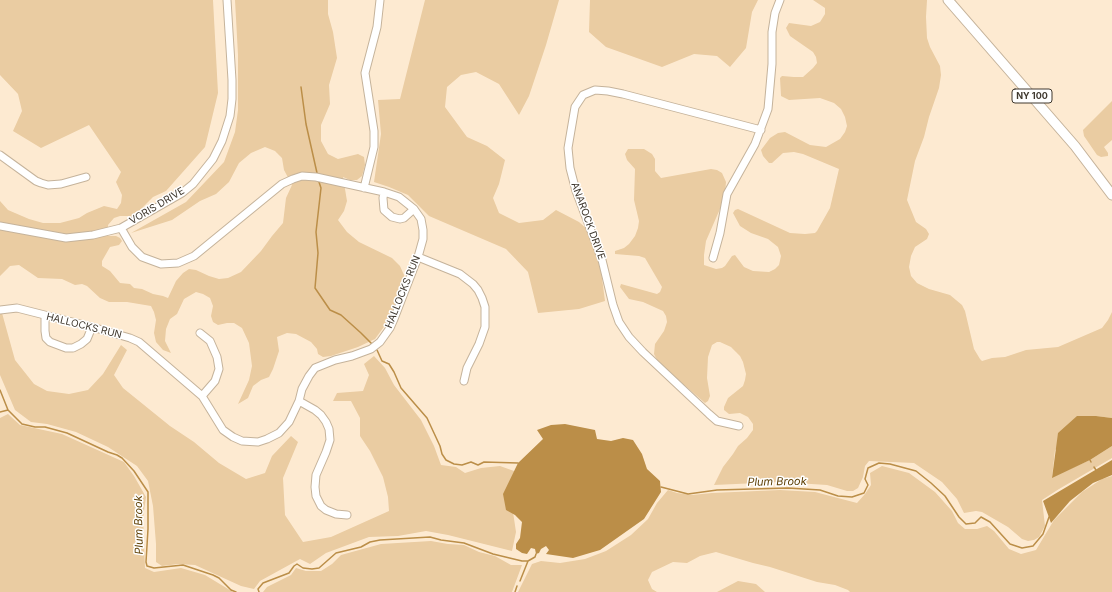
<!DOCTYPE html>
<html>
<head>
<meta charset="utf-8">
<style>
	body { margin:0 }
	canvas { display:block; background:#fdead1 }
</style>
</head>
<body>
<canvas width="1112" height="592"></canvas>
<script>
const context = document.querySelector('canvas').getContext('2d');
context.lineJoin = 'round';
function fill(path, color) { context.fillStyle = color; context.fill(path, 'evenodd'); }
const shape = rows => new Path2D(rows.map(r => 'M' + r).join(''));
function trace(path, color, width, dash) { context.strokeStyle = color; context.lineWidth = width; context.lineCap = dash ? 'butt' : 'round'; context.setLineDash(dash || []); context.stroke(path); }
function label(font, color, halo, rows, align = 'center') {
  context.font = font + ' Inter,sans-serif'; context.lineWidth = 3; context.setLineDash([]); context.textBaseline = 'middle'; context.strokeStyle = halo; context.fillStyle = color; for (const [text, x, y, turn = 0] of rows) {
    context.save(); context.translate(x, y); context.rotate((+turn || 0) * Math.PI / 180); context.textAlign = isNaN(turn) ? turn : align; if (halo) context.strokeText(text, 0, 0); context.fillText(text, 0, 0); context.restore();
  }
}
fill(shape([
	[0,0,213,0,218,93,205,147,166,191,153,197,138,212,132,216,120,216,114,218,108,225,108,236,116,236,120,238,122,241,119,245,110,247,102,261,102,266,110,271,120,283,130,284,134,288,142,289,153,294,163,296,168,298,176,281,183,273,189,269,196,270,209,276,219,279,228,278,241,272,261,251,272,236,283,223,286,198,292,185,284,170,282,158,275,151,265,147,251,153,239,163,229,182,216,194,200,201,172,220,131,233,186,202,224,162,235,132,238,110,238,55,235,0,328,0,328,14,333,32,337,58,329,85,330,104,321,125,321,141,328,154,338,159,358,154,364,157,365,165,362,176,357,180,350,180,343,177,347,201,344,211,338,220,347,232,359,242,392,258,400,266,404,275,401,292,386,324,375,339,358,347,331,356,323,357,318,354,317,349,311,342,296,334,287,333,277,337,279,351,273,369,269,377,261,380,253,386,248,398,238,404,249,380,252,366,249,343,242,328,234,323,227,323,218,325,213,322,211,316,213,306,210,298,203,294,196,292,184,299,177,314,170,319,166,329,165,341,171,353,163,350,156,342,154,333,156,320,154,312,151,306,127,302,109,302,100,298,87,286,82,284,75,285,62,279,38,278,19,265,10,266,0,276,0,201,8,210,29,219,43,223,60,223,79,218,87,213,104,206,117,209,121,203,122,195,116,182,121,172,89,125,41,148,13,131,22,111,18,94,0,75],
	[425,0,559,0,546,45,529,96,519,115,499,84,476,72,461,75,447,87,445,107,467,137,487,146,505,160,499,184,493,198,499,213,519,223,543,220,556,210,579,222,588,230,600,263,605,301,579,309,538,313,528,272,506,249,429,216,408,195,389,187,374,182,381,134,378,100,400,99],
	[590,0,758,0,752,12,746,48,730,67,717,56,694,54,662,67,606,47,589,32],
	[813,0,927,0,926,17,927,38,930,47,940,66,941,75,939,88,929,117,924,137,915,161,907,200,916,222,926,229,929,234,927,239,915,247,911,256,909,267,911,276,917,283,929,289,950,295,962,305,965,311,974,349,980,359,982,361,992,358,1005,357,1026,350,1058,347,1102,328,1108,320,1112,312,1112,418,1096,416,1055,450,1052,477,1090,460,1112,446,1112,458,1059,489,1042,500,1045,526,1039,537,1034,540,1028,541,1022,539,1008,527,982,512,976,511,964,513,957,499,942,482,914,463,869,461,865,466,863,477,858,488,853,491,847,491,827,485,780,482,714,485,723,467,733,454,738,446,747,438,753,430,753,424,748,417,740,413,729,414,724,410,724,407,728,398,743,386,745,380,746,374,743,362,740,356,731,347,720,342,717,342,712,345,708,357,707,378,710,396,708,401,705,403,658,362,654,354,655,344,664,331,667,322,666,316,663,311,643,302,629,299,620,287,621,284,657,294,660,292,662,287,645,258,639,256,615,254,615,251,624,248,629,244,635,236,638,228,639,221,634,200,635,169,627,160,625,154,628,149,644,149,652,154,655,159,655,171,661,178,711,169,717,170,722,173,726,182,725,193,723,202,706,241,704,255,704,265,716,269,722,268,725,266,732,256,735,255,744,267,753,271,769,272,775,269,779,265,781,256,778,247,768,239,751,233,740,226,733,213,735,210,738,209,790,233,805,234,815,233,817,231,830,208,839,169,803,154,794,152,783,153,772,163,769,163,763,156,761,150,770,138,778,133,785,132,810,145,826,147,840,139,845,132,847,126,845,117,841,109,834,103,820,98,789,100,781,96,780,78,782,76,794,77,803,77,813,68,817,63,816,57,813,52,790,36,786,28,789,23,811,26,820,22,825,14,825,8],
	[1112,101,1112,140,1104,147,1108,153,1108,156,1101,157,1097,155,1084,136,1083,130],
	[2,313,15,360,34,384,47,391,69,394,88,390,103,374,121,345,127,350,114,375,123,388,170,426,194,442,219,463,246,479,265,473,272,456,291,436,298,442,283,478,285,515,303,542,331,537,389,511,388,497,383,477,370,451,360,436,360,418,351,401,333,401,337,393,363,391,369,375,364,364,374,356,385,368,394,385,421,420,434,446,441,465,456,467,465,473,481,468,500,466,514,471,513,512,516,532,512,551,448,535,426,531,398,536,369,537,326,553,310,564,300,559,260,581,254,589,241,586,195,565,178,564,162,566,156,562,156,544,153,506,148,481,137,466,108,447,76,432,47,424,31,422,15,410,0,375,0,314],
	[8,414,20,425,62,434,124,462,134,476,146,497,143,518,145,568,154,572,181,568,205,575,233,592,0,592,0,418],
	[882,466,909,473,935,492,952,511,958,523,965,529,977,529,987,526,994,531,1009,549,1021,554,1036,550,1054,520,1082,492,1102,479,1112,476,1112,592,850,592,848,590,835,585,817,582,770,567,753,563,716,552,700,556,687,563,673,562,652,572,648,580,652,589,657,592,518,592,532,564,541,561,560,563,585,559,606,551,631,535,648,519,657,503,668,490,677,493,692,495,712,493,780,490,815,492,857,503,865,494,871,485,870,473],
	[431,541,448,544,464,545,479,552,495,556,511,565,522,565,512,592,263,592,267,587,291,575,296,568,306,571,321,571,332,564,341,555,381,544],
	[738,581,756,584,765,592,717,592]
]), '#eacca2');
fill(shape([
	[1077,416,1096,416,1112,418,1112,446,1090,460,1052,478,1058,433],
	[565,424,595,430,597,439,611,441,623,438,633,440,642,454,647,469,660,481,661,492,644,519,600,550,573,558,546,554,549,550,546,546,541,549,539,553,536,554,535,549,531,548,527,554,522,553,516,549,516,544,520,538,522,522,515,515,506,510,503,494,518,463,543,439,537,430,551,425],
	[1112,460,1112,475,1093,483,1070,501,1051,523,1043,501]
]), '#bb8e48');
trace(shape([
	[301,87,306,124,317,173],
	[319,182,321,188,316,232,318,253,315,288,330,310,341,315,361,333,372,344],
	[377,350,382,361,389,364,394,372,401,388,427,418,440,446,442,454,446,460,454,464,462,465,471,462,478,465,484,462,518,463],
	[0,390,8,410],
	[0,412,8,410,22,424,35,427,45,427,67,433,108,452,117,455,122,458,134,471,148,492,148,529,146,562,147,566,154,568,183,565,213,575,219,578,231,590,236,592],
	[1090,460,1091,462],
	[1094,467,1096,470],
	[661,487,688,494,717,490,788,488,820,490,838,496,852,497,864,493,868,485,865,479,868,468,879,463,890,464,916,471,931,483,945,496,959,517,966,524,975,523,981,517,990,522,1010,544,1022,548,1033,546,1043,534,1049,517],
	[520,581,528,561],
	[259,592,258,589,263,583,289,573,294,566,297,564,303,568,312,569,319,568,336,553,361,547,370,542,380,540,430,537,441,540,464,543,493,554,522,561,528,561,535,557,536,554],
	[515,592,517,586]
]), '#bb8e48', 1.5);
const minor = shape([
	[0,155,36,181,41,183,48,185,61,184,86,177],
	[364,188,374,147,374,131,365,73,377,27,380,0],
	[384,192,383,198,384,210,392,217,400,219,404,218,414,209],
	[0,226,66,238,93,235,121,228,182,193,193,184,213,159,222,141,230,116,232,99,232,80,227,0],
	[418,257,460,274,473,284,478,290,482,298,485,307,485,327,479,344,467,368,464,381],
	[713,258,720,233,727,194,755,144,768,109,772,64,772,32,775,13,780,0],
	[0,310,17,308,92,327,130,338,139,342,202,396,223,430,233,437,242,441,258,442,267,439,279,433,289,422,299,401,302,389,309,376,315,368,335,360,352,356,371,349,380,342,390,328,394,319,418,257,423,239,423,230,421,219,414,209,399,197,384,192,316,177,302,176,293,179,282,184,194,256,178,263,161,264,142,257,132,247,121,228],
	[45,316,45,331,46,338,50,342,66,348,73,348,81,344,87,339,92,327],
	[200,333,210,341,217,357,219,369,215,381,202,396],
	[299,401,315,410,321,415,326,422,329,429,330,440,326,452,316,475,315,487,316,496,321,506,326,510,336,514,347,515],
	[739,426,717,421,709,414,643,352,629,337,619,322,613,305,602,260,576,191,570,168,568,148,575,107,583,95,595,90,608,91,623,94,761,130]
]);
const major = shape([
	[948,0,1075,146,1112,195]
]);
trace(minor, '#c5b39b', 9);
trace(major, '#c5b39b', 11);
trace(minor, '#fff', 7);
trace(major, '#fff', 9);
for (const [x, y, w] of [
	[1032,96,40]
]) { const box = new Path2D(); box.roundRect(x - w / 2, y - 7, w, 14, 3); context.fillStyle = '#fff'; context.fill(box); trace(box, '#40392f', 1); }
label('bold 9px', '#40392f', null, [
	["NY 100",1032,96]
]);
label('10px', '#40392f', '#fff', [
	["VORIS DRIVE",157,206,-31],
	["ANAROCK DRIVE",588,221,70],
	["HALLOCKS RUN",403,292,-68],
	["HALLOCKS RUN",84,326,14]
]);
label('italic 11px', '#5f4005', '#fff', [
	["Plum Brook",777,482,-1],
	["Plum Brook",139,525,-91]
]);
</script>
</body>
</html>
